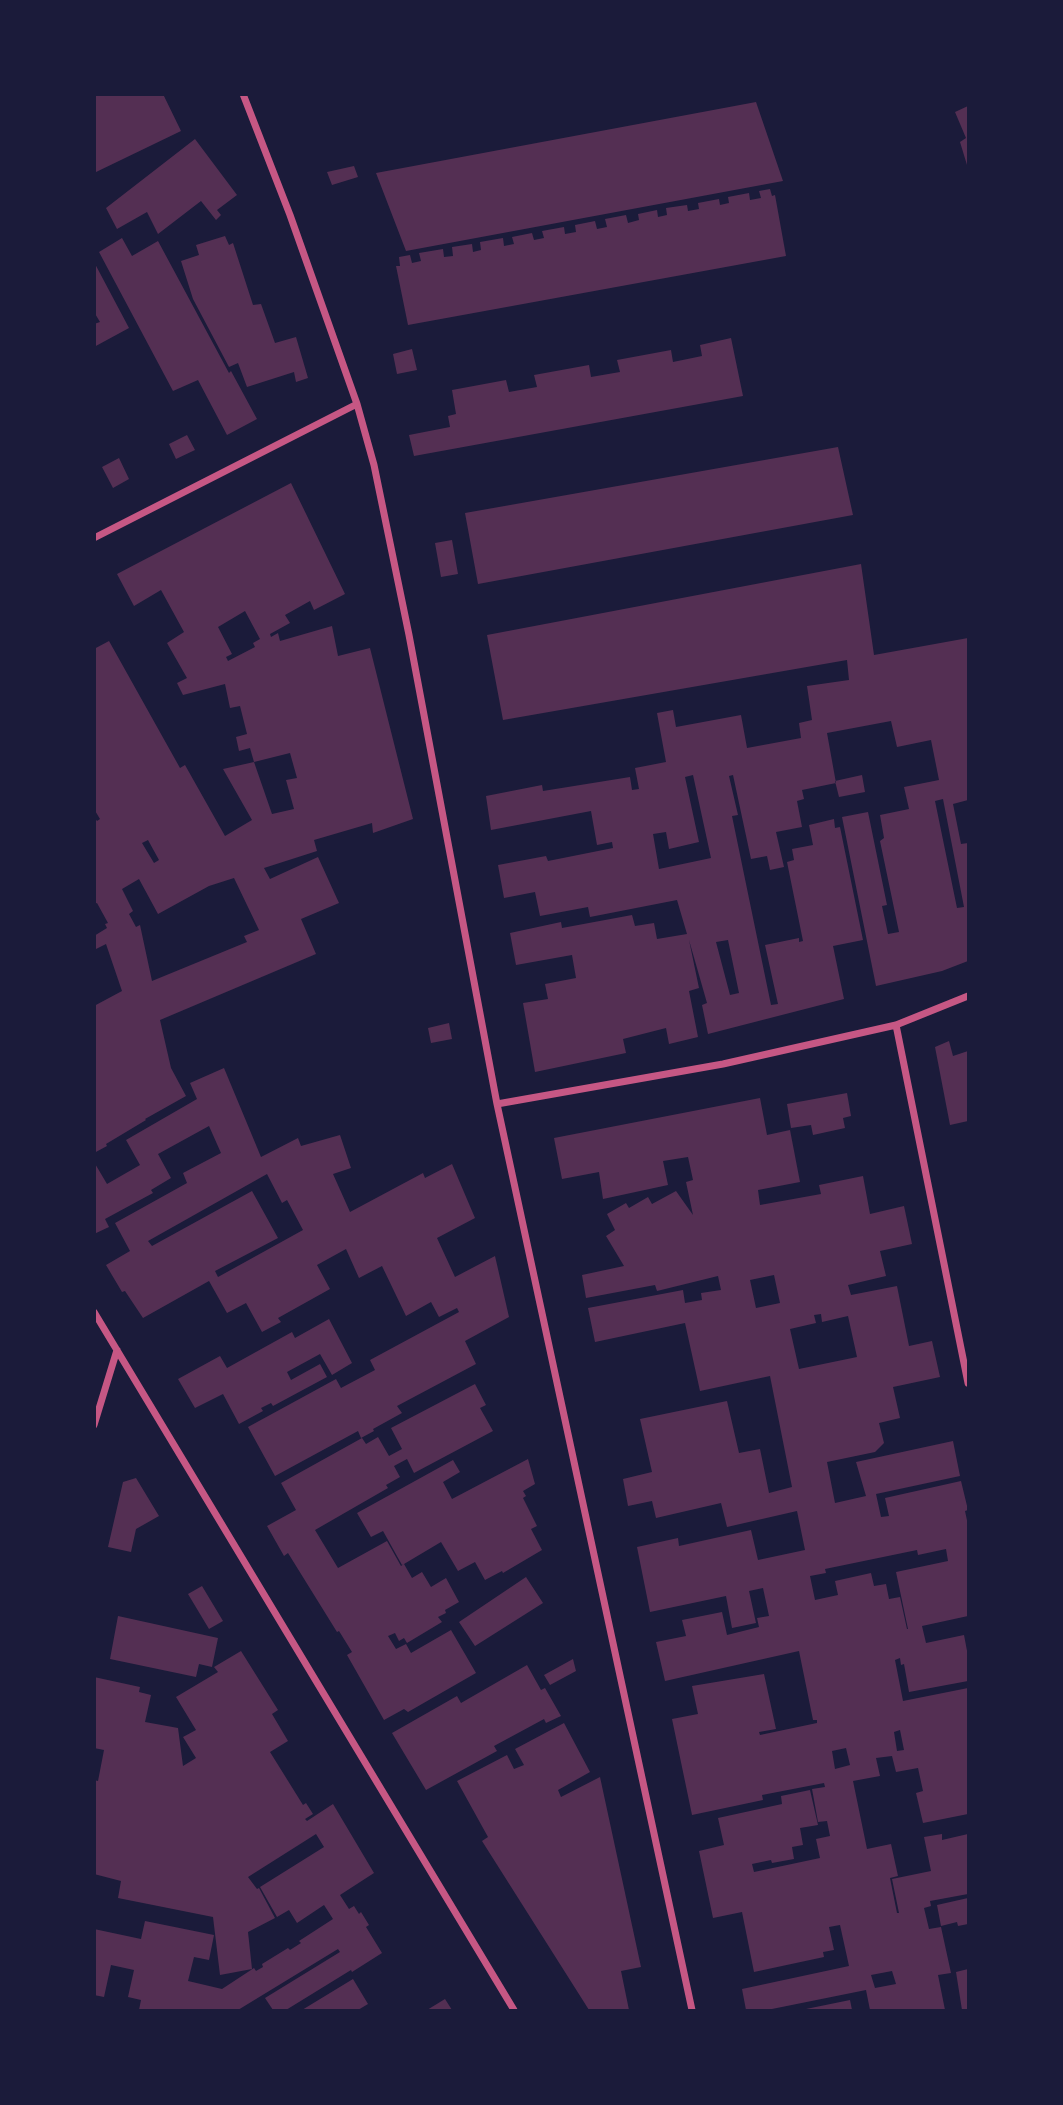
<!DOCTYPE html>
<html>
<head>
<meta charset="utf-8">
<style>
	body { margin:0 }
	#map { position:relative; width:1063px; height:2105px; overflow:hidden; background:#1b1b3a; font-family:Lora,serif }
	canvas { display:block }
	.frame { position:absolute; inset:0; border:96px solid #1b1b3a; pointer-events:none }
</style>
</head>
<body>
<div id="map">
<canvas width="1063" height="2105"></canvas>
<div class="frame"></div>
</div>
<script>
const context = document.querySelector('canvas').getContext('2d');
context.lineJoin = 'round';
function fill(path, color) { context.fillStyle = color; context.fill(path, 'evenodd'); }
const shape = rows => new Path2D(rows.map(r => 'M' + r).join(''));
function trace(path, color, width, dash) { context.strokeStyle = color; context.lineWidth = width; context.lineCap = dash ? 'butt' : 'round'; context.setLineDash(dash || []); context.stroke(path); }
fill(shape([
	[94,94,163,94,181,131,94,173],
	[756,102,783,181,406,251,376,173],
	[968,106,968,165,967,165,960,142,966,138,955,112],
	[195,139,237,195,217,210,221,215,216,220,201,201,158,234,147,212,117,229,106,208],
	[354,166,358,177,332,185,327,172],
	[770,189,772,196,775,195,786,256,408,325,396,266,400,266,399,257,410,255,412,263,421,261,419,253,443,249,444,257,453,256,452,247,472,244,473,252,481,250,480,242,503,238,504,246,514,244,512,237,532,233,534,240,544,238,542,231,564,227,565,234,576,232,575,225,595,221,597,229,607,227,605,219,626,215,628,223,639,220,638,214,657,210,658,217,667,215,666,208,687,205,688,211,699,209,698,203,719,199,720,205,729,203,728,197,749,193,750,200,761,198,759,191],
	[225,236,229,245,233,243,253,305,261,304,275,343,296,337,308,378,296,382,294,372,247,387,238,363,229,367,193,299,181,261,199,255,196,245],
	[122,238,132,256,158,241,229,373,231,371,257,419,227,435,198,380,173,391,99,252],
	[94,262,129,328,94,347,94,324,100,322,94,312],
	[731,338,743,396,414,456,409,435,450,427,448,416,456,414,452,390,506,380,509,392,537,387,534,375,589,365,591,377,620,372,617,360,671,350,673,362,702,356,700,345],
	[412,349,417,370,397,374,393,354],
	[187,435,195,450,176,459,169,444],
	[838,447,853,515,478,584,465,513],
	[119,458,129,479,113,488,102,467],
	[291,483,345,594,314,610,310,601,285,615,290,623,270,634,271,637,278,633,280,641,332,626,338,656,370,648,413,819,373,833,372,823,314,840,317,851,264,868,270,879,318,857,339,903,301,919,316,954,160,1020,171,1068,186,1096,145,1119,146,1120,106,1144,107,1146,94,1153,94,1006,122,991,106,944,94,950,94,936,107,928,105,924,108,923,97,903,94,904,94,817,97,821,100,819,94,809,94,649,109,641,180,768,185,765,225,836,252,820,223,769,254,762,272,814,294,809,286,780,297,778,290,753,254,762,250,748,239,751,236,737,247,734,240,706,230,708,225,684,183,695,177,683,187,678,167,643,184,632,161,590,134,606,117,574],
	[245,611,260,639,253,643,255,647,228,661,226,657,232,654,218,627],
	[148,840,159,860,154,863,142,843],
	[234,878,259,930,244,936,247,942,152,981,140,925,136,927,129,914,133,911,122,889,139,879,158,914,209,886],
	[452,540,458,574,441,577,435,543],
	[861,564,874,655,968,638,968,800,953,804,961,844,968,843,968,961,942,971,876,986,842,817,868,812,887,905,882,906,888,934,899,932,880,841,884,838,880,815,909,809,904,787,939,780,931,740,897,747,891,721,827,733,836,783,802,790,804,799,797,801,802,827,776,832,784,867,770,870,767,856,751,859,733,775,729,776,738,815,732,816,771,1005,778,1004,765,945,799,938,799,942,803,941,787,862,794,860,792,849,813,845,809,825,834,819,835,828,840,827,863,940,833,946,844,999,708,1034,702,1005,707,1003,689,940,699,988,689,991,698,1037,669,1044,666,1028,623,1039,626,1053,535,1072,523,1003,548,999,545,984,576,978,572,955,516,965,510,933,561,922,562,928,632,915,635,926,654,923,657,939,687,934,677,900,590,917,588,907,540,916,535,892,504,898,498,865,546,856,548,861,613,848,612,842,597,845,591,811,491,830,486,796,542,785,543,791,630,777,632,790,639,789,635,768,666,762,657,713,673,710,676,727,741,715,747,748,801,738,799,723,812,720,807,686,849,680,847,660,503,720,487,635],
	[693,775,711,858,659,869,653,834,666,832,669,849,699,842,685,777],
	[943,799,964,907,957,908,935,801],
	[728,940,739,993,730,995,716,942],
	[862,775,865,792,839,797,835,781],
	[449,1023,452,1039,431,1043,428,1028],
	[949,1041,953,1056,968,1051,968,1121,950,1125,935,1047],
	[224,1068,261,1157,298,1138,301,1146,340,1135,351,1168,333,1174,350,1212,423,1173,425,1178,452,1164,475,1218,437,1238,455,1277,495,1256,509,1317,465,1341,476,1364,397,1406,402,1413,373,1429,374,1431,361,1438,358,1431,275,1476,248,1427,336,1379,341,1388,375,1370,370,1360,459,1312,457,1308,439,1317,431,1302,406,1316,382,1266,359,1278,346,1249,317,1265,330,1289,278,1318,281,1322,262,1332,246,1303,227,1313,209,1281,143,1318,125,1291,122,1292,106,1265,130,1251,115,1223,187,1183,183,1173,221,1153,209,1126,158,1154,171,1178,151,1190,153,1193,105,1219,109,1227,94,1234,94,1162,107,1184,140,1165,126,1140,197,1099,190,1083],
	[267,1174,282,1203,287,1200,303,1230,218,1277,215,1271,278,1238,252,1191,152,1246,148,1241],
	[847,1093,851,1116,843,1118,845,1128,813,1135,811,1125,791,1128,787,1104],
	[760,1098,767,1135,790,1130,800,1182,758,1190,760,1205,821,1194,819,1185,863,1176,870,1214,904,1206,912,1244,880,1251,886,1276,848,1285,851,1295,897,1286,909,1346,932,1341,940,1377,893,1387,900,1418,879,1423,884,1443,875,1452,827,1462,835,1503,866,1496,856,1462,953,1441,960,1476,876,1494,881,1517,889,1516,885,1498,961,1481,968,1510,965,1511,968,1525,968,1616,922,1626,926,1643,964,1635,968,1656,968,1681,909,1692,904,1664,901,1665,900,1658,895,1660,903,1701,968,1688,968,1814,923,1823,916,1793,923,1791,918,1768,896,1772,892,1756,876,1758,880,1776,853,1781,867,1849,891,1844,898,1876,890,1878,897,1913,899,1913,892,1879,931,1871,924,1837,942,1834,942,1840,968,1834,968,1894,930,1901,931,1906,924,1908,929,1929,941,1927,951,1973,938,1975,945,2010,870,2010,866,1990,767,2010,746,2010,742,1989,849,1966,840,1925,829,1927,834,1950,823,1952,824,1957,754,1972,742,1912,713,1918,699,1851,724,1845,718,1818,782,1804,781,1796,810,1790,818,1825,800,1828,803,1845,792,1847,794,1859,772,1863,771,1860,752,1864,754,1872,820,1858,816,1839,830,1836,827,1821,818,1822,812,1789,825,1787,824,1783,762,1795,763,1800,692,1815,672,1719,698,1714,692,1686,764,1674,776,1729,759,1732,760,1735,817,1723,817,1720,813,1720,799,1651,665,1681,656,1642,686,1636,682,1620,722,1612,727,1635,759,1627,757,1618,769,1616,763,1588,749,1591,756,1623,732,1628,726,1596,650,1612,637,1547,678,1538,679,1546,751,1530,758,1560,805,1550,797,1511,727,1527,721,1503,656,1518,652,1501,628,1506,623,1479,652,1472,640,1419,727,1401,739,1453,760,1449,769,1493,792,1487,770,1376,700,1391,685,1323,595,1342,588,1308,683,1290,685,1303,702,1300,701,1293,721,1290,718,1276,657,1291,655,1285,586,1298,582,1275,624,1266,606,1236,615,1230,607,1214,626,1203,629,1208,648,1197,652,1204,676,1191,693,1215,686,1182,693,1180,688,1157,663,1161,668,1185,603,1199,599,1172,562,1179,554,1138],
	[774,1275,780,1303,756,1308,750,1280],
	[821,1314,822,1322,848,1316,857,1357,799,1369,790,1329,816,1323,814,1315],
	[946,1549,948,1561,896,1572,908,1629,907,1629,900,1597,889,1599,886,1584,874,1586,871,1573,835,1581,838,1595,815,1600,810,1576,826,1573,825,1569,917,1550,918,1555],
	[900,1730,904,1750,897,1751,894,1732],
	[846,1748,850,1765,835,1769,832,1751],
	[892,1971,896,1984,875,1988,871,1975],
	[329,1319,352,1363,332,1375,320,1354,287,1372,291,1380,320,1364,327,1377,273,1406,271,1403,261,1408,263,1411,239,1424,223,1394,195,1408,178,1379,220,1356,227,1368,292,1332,295,1338],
	[475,1384,486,1405,480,1408,493,1431,414,1473,407,1459,394,1466,400,1477,386,1485,388,1488,315,1530,338,1568,387,1541,401,1566,404,1564,402,1565,383,1531,371,1537,357,1513,453,1460,460,1472,443,1482,452,1499,528,1459,535,1484,523,1491,526,1496,523,1498,537,1526,531,1529,542,1550,503,1573,502,1571,485,1580,475,1562,458,1571,441,1542,404,1564,412,1578,422,1572,431,1587,446,1578,459,1602,445,1610,446,1613,438,1617,442,1622,407,1643,404,1638,399,1641,395,1633,388,1636,396,1649,406,1644,411,1653,451,1630,476,1673,408,1712,404,1709,384,1720,347,1655,352,1652,339,1631,337,1632,288,1553,284,1556,267,1526,296,1510,281,1483,362,1438,366,1444,378,1437,389,1456,402,1449,391,1428],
	[136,1478,159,1516,136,1529,131,1552,108,1547,123,1482],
	[526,1577,543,1603,475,1646,459,1622],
	[202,1586,223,1621,209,1629,188,1594],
	[118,1616,218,1638,212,1667,199,1664,196,1677,110,1659],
	[241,1651,278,1710,272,1714,288,1741,270,1752,303,1805,306,1803,313,1814,305,1819,307,1821,333,1804,374,1873,340,1895,349,1909,354,1906,359,1914,361,1912,369,1925,366,1927,382,1953,352,1972,351,1970,286,2010,273,2010,265,1998,340,1952,338,1949,238,2010,139,2010,141,2000,128,1997,134,1970,111,1965,104,1997,94,1995,94,1929,141,1939,145,1921,214,1935,209,1960,194,1957,188,1981,222,1989,254,1968,256,1971,263,1967,262,1964,288,1948,290,1950,301,1943,299,1941,333,1919,324,1905,297,1923,289,1910,277,1917,260,1887,324,1847,316,1834,248,1877,257,1889,259,1888,275,1918,248,1932,252,1969,220,1975,213,1917,118,1898,121,1881,94,1874,94,1780,98,1781,104,1750,94,1748,94,1677,140,1687,139,1692,151,1695,145,1722,178,1728,183,1766,196,1758,183,1737,196,1730,176,1697,218,1672,214,1667],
	[573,1659,576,1671,550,1685,544,1675],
	[527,1665,541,1690,545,1688,561,1716,546,1723,544,1719,494,1746,497,1751,426,1790,392,1733,457,1696,461,1703],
	[564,1723,590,1772,558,1790,561,1797,600,1777,641,1967,621,1971,629,2010,589,2010,482,1841,488,1837,457,1781,507,1755,514,1769,524,1765,515,1749],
	[968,1898,968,1924,958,1926,957,1922,941,1926,937,1905],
	[968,1969,968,2010,962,2010,956,1972],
	[353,1979,368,2004,358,2010,302,2010],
	[445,1999,452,2010,427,2010],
	[850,2000,852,2010,806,2010,806,2009]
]), '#542f53');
trace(shape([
	[243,94,290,215,357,404,374,465,409,635,497,1104,692,2010],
	[94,538,357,404],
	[896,1025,968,1383],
	[497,1104,723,1064,896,1025,968,996],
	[94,1312,514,2010],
	[94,1425,117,1350]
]), '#c65784', 7);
</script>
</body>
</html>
